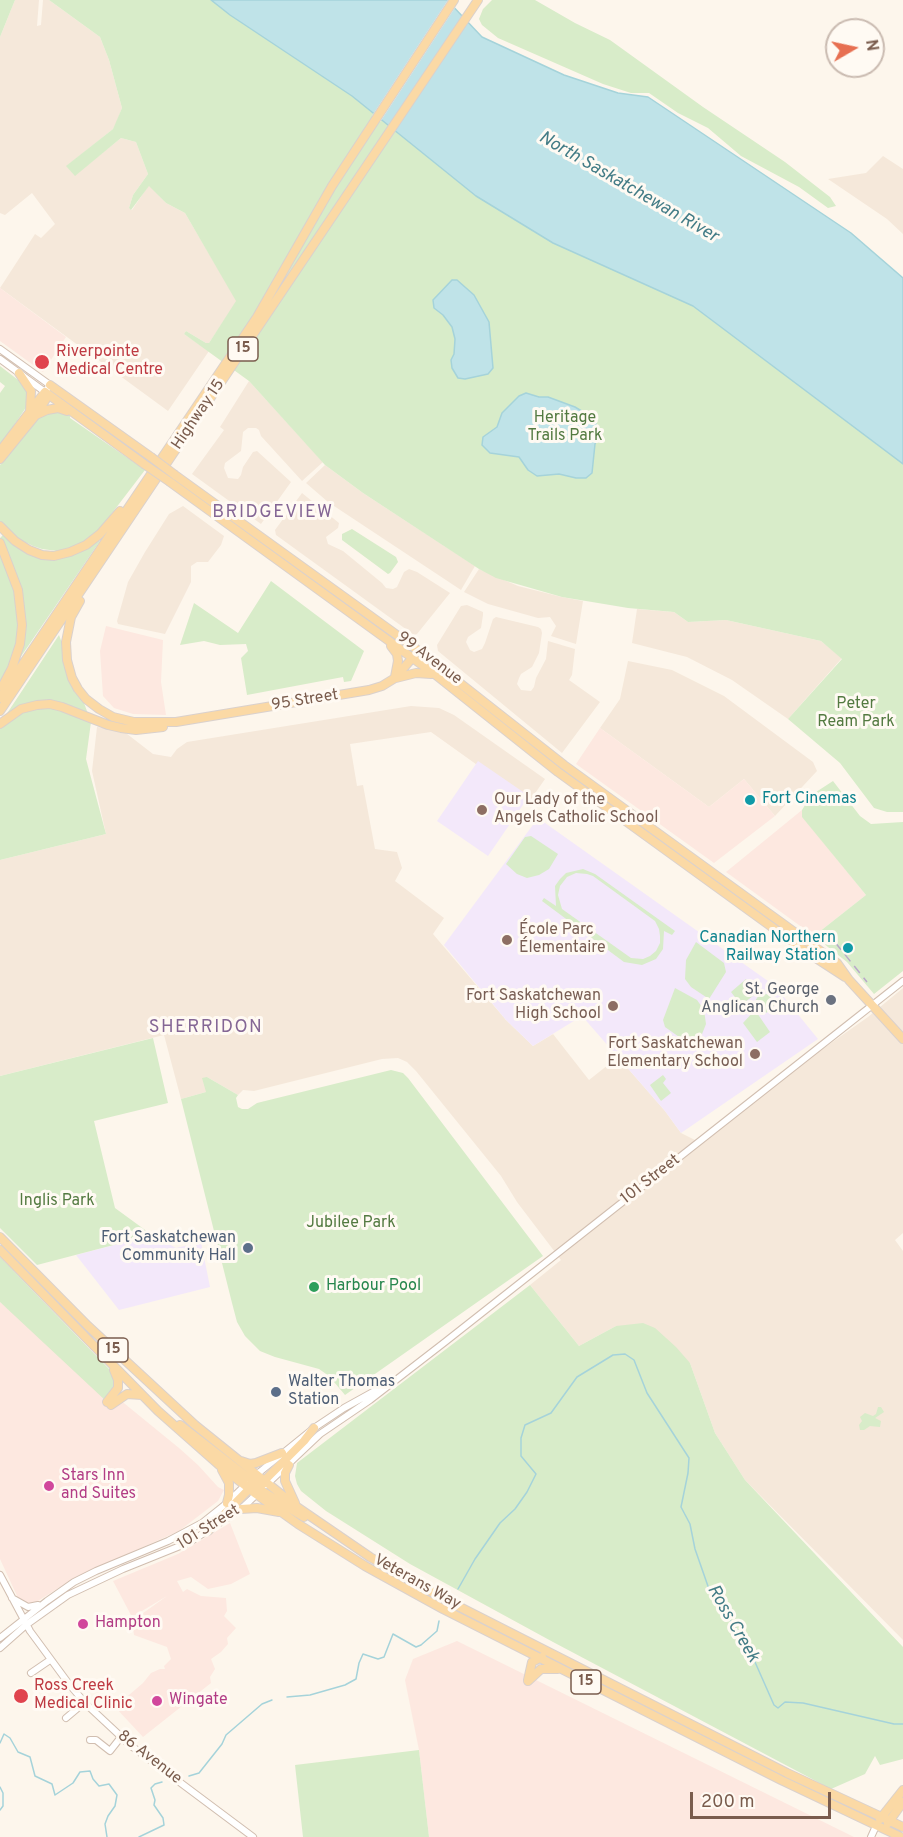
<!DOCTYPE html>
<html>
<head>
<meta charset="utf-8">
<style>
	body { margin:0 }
	#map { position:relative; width:903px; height:1837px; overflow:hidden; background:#fdf6ec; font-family:Overpass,sans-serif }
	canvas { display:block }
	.north { position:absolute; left:825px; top:18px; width:60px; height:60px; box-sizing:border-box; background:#fffaf3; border:2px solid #cabbb1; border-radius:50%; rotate:81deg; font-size:16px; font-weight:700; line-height:24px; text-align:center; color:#7a5c4d }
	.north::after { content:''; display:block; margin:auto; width:21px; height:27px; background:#e76f51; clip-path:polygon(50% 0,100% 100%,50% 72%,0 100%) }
	.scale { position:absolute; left:690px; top:1792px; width:141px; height:27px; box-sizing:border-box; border:3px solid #7a5c4d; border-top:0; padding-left:8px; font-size:18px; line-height:21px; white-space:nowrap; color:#7a5c4d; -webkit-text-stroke:4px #fffaf3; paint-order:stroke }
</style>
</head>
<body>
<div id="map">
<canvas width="903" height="1837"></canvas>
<div class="north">N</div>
<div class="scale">200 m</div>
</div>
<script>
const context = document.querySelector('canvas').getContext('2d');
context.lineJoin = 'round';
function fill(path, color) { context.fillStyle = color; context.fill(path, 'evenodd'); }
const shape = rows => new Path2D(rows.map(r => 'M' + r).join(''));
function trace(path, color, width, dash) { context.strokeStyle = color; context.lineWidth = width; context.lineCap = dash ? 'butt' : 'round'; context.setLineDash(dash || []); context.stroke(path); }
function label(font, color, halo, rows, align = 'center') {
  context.font = font + ' Overpass,sans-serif'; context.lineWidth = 6; context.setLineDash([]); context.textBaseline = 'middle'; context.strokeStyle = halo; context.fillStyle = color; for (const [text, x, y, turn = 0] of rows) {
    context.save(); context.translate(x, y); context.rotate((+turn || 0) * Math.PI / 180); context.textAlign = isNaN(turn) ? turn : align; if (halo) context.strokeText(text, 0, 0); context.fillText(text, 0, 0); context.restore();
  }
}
fill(shape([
	[15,0,39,0,37,26,41,25,43,0,49,0,100,37,109,60,122,108,116,124,113,129,67,166,75,175,121,138,136,142,148,174,133,195,129,208,132,210,149,185,166,203,185,213,237,301,209,343,206,343,186,331,184,334,209,351,168,411,0,288,35,234,41,238,55,224,32,193,5,215,0,213,0,37],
	[883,156,903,169,903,234,887,219,828,179,866,173],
	[249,381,323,462,302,481,261,436,259,430,256,428,248,428,243,432,241,451,225,463,224,468,228,478,238,479,241,475,243,467,253,452,257,451,291,482,261,524,192,474,224,430,220,427],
	[325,465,363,493,475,566,461,590,328,502,306,483],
	[302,493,339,523,338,528,326,537,328,544,343,551,382,583,386,588,393,589,397,587,404,572,409,569,417,572,450,593,417,634,414,635,276,535,275,530],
	[183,506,224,536,221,545,208,562,197,562,191,566,191,582,165,634,118,624,117,621,128,582,145,552,169,514],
	[479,569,518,586,562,597,583,601,576,644,551,636,556,626,550,617,538,618,488,604,464,592],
	[467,605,483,612,483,615,481,628,468,637,466,642,470,650,474,652,482,649,485,643,493,619,496,617,538,627,541,629,542,633,539,653,532,667,521,674,519,678,517,684,521,690,531,691,534,687,536,678,546,659,548,641,575,649,572,675,569,680,600,702,562,753,438,651,437,645,461,606],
	[637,609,674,612,688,622,726,620,821,641,842,658,788,719,732,680,687,657,632,643],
	[628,661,672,670,724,696,813,762,817,771,775,816,744,779,709,807,600,728,620,699],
	[411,706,439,708,454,715,545,779,529,802,431,732,350,744,357,786,363,785,375,849,397,852,402,868,395,881,444,918,433,934,506,1020,533,1046,553,1034,589,1080,618,1057,665,1111,681,1133,697,1141,770,1086,868,1017,903,988,903,1233,895,1240,903,1251,903,1640,745,1480,715,1433,690,1363,616,1326,579,1346,530,1285,561,1260,517,1202,501,1176,416,1071,407,1062,398,1058,382,1059,254,1091,243,1090,238,1095,207,1077,206,1092,181,1099,164,1035,0,1076,0,860,106,834,92,771,97,727,122,730,153,754,171,757,177,749,187,742]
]), '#f5e8da');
fill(shape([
	[0,288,66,337,43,372,0,341],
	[106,626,163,640,161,682,166,715,133,714,114,708,103,696,100,651],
	[600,728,709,807,744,779,775,816,714,863,576,764],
	[802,810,803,817,866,895,814,936,726,872],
	[0,1302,179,1448,198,1465,218,1487,224,1490,218,1501,179,1531,101,1566,65,1584,33,1604,30,1604,24,1603,18,1598,0,1559],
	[230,1523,250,1574,231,1584,208,1589,191,1577,177,1581,183,1592,187,1589,201,1596,226,1598,227,1611,224,1616,236,1628,227,1638,228,1644,221,1652,211,1659,215,1669,210,1677,211,1683,143,1737,115,1707,143,1683,151,1673,160,1669,165,1669,164,1666,171,1659,167,1647,134,1635,132,1621,167,1596,132,1617,113,1581,178,1554],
	[457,1641,854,1837,429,1837,419,1750,405,1680,413,1659]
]), '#fde8e0');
fill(shape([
	[478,761,529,796,488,856,437,821],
	[538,818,775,986,818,1039,681,1133,665,1111,582,1016,533,1046,506,1020,444,945],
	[152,1235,176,1248,201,1242,210,1287,119,1310,76,1255]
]), '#f3e8fa');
fill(shape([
	[0,0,15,0,0,37],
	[49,0,211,0,230,15,352,96,476,196,553,243,693,306,903,464,903,812,887,812,874,808,840,763,788,719,842,659,821,641,726,620,688,622,674,612,628,608,562,597,496,578,479,569,363,493,325,465,249,381,184,334,186,331,206,343,209,343,236,301,185,213,166,203,149,186,131,210,129,208,133,195,148,174,136,142,121,138,75,176,66,166,113,129,122,108,109,60,100,37],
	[492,0,535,0,575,23,610,40,703,107,785,162,830,197,836,206,828,208,799,187,741,156,708,128,678,113,649,93,631,93,603,84,498,38,482,25,479,19,483,9],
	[0,366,26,386,29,399,27,406,0,446,0,393,5,386,0,382],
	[57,410,70,416,70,418,145,470,96,534,76,547,57,551,42,549,33,546,13,536,4,529,0,521,0,465,35,420,42,414],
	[352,529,396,557,398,562,390,573,388,574,342,540,342,534],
	[3,535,12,542,42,556,98,540,100,541,11,671,22,643,14,574,0,538],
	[0,550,17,596,20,628,13,660,0,687],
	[271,581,364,651,351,681,344,682,343,677,247,695,241,658,248,651,246,644,220,645,204,641,180,645,194,603,238,633],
	[59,635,91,722,86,759,106,834,0,860,0,724],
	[833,781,860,816,871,824,903,822,903,971,874,994,847,962,814,936,866,895,802,817,802,810,807,802,813,794],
	[531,836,558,854,549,869,539,875,527,878,517,874,506,864,525,837],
	[583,869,595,874,675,931,672,935,664,931,663,949,656,959,642,965,624,962,542,901,544,898,556,906,555,886,560,879,566,873],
	[576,873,587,874,593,876,655,921,659,929,660,936,660,943,656,951,650,956,643,959,631,958,562,909,558,895,560,886,567,877],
	[696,942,724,963,726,972,709,999,691,987,685,979,686,960],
	[746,979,757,993,741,1005,731,992],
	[675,988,697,1000,704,1010,706,1024,700,1039,692,1046,665,1027,663,1020],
	[768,994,776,1004,766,1013,755,1001,759,995],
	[755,1010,770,1032,757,1042,743,1023],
	[153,1038,168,1103,94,1121,115,1208,152,1235,37,1265,0,1228,0,1076],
	[391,1070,403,1073,408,1078,543,1256,345,1395,329,1376,319,1369,275,1357,260,1351,245,1336,237,1322,232,1303,181,1099,206,1092,202,1078,207,1077,238,1095,236,1098,238,1107,242,1109,248,1109,257,1103],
	[663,1075,666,1079,663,1083,671,1093,661,1101,650,1085],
	[0,1257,112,1372,116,1384,106,1401,0,1302],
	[530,1285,579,1346,616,1326,643,1323,655,1328,676,1347,690,1363,715,1433,745,1480,903,1647,903,1759,880,1765,875,1756,865,1774,831,1789,553,1642,410,1564,326,1511,301,1491,297,1484,295,1476,297,1463],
	[878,1407,881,1407,884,1412,875,1418,881,1421,880,1427,870,1426,864,1430,860,1430,859,1425,862,1421,860,1417,865,1413,873,1416,876,1414],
	[419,1750,429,1837,303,1837,295,1765]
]), '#d8ecc9');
const water = shape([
	[211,0,447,0,482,37,564,75,618,93,648,97,851,233,903,278,903,464,693,306,553,243,476,196,352,96,230,15,211,0],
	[452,280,457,280,474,295,489,322,493,368,488,374,465,379,458,378,452,368,451,360,454,354,455,339,452,327,443,315,434,308,433,300,452,280],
	[526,393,539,397,548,397,575,407,593,418,596,424,599,434,595,444,592,473,586,478,576,478,559,474,537,476,528,470,519,457,490,453,482,445,483,437,497,427,502,413,519,396,526,393]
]);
fill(water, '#bfe3e8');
trace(water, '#a5d3da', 1.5);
fill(shape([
	[448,0,451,0,456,6,380,122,372,116]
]), '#fdf6ec');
trace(shape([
	[458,1589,475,1559,500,1523,515,1509,527,1492,536,1474,521,1456,521,1438,525,1425,551,1413,577,1377,613,1355,625,1354,634,1360,647,1393,689,1458,688,1473,681,1507,690,1524,695,1549,710,1592,747,1644,774,1705,778,1708,785,1702,803,1703,894,1724,903,1724],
	[287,1697,310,1695,345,1685,356,1679,359,1663,363,1654,378,1659,384,1657,393,1634,416,1647,421,1645,437,1631,439,1621],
	[0,1743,4,1734,10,1738,18,1752,30,1757,35,1776,52,1784,55,1795,73,1783,80,1772,90,1771,93,1779,99,1786,109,1784,117,1795,115,1806,108,1816,105,1824,107,1837],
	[189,1776,199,1773,222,1744,226,1735,262,1704,272,1700],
	[0,1787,3,1793,3,1806,0,1810],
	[139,1837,164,1825,163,1818,154,1805,155,1800,151,1788,155,1784,162,1782]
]), '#a5d3da', 1.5);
const minor = shape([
	[0,349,50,385,45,392,0,359],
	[266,1485,320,1434,370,1400,445,1342,903,981],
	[0,1575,30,1631,69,1684,86,1704,130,1745,253,1837],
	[12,1598,28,1607,38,1605],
	[0,1638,47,1601,74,1582,96,1571,168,1541,202,1523,227,1503,256,1475,314,1428,344,1408,382,1387],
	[0,1648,26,1625,68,1595,123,1569,190,1542,241,1509,259,1492],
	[31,1673,50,1660],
	[66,1718,85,1702],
	[90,1740,96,1740,110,1751,121,1737],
	[871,1837,876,1826]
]);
const major = shape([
	[19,373,31,391,30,411],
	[50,385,151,457],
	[36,415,47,410,58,408,67,411],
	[0,451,45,392,144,464],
	[0,459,35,416,46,399],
	[175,475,419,651,564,765,837,963,849,980,903,1039],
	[170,482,436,675,558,772,805,951,845,977],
	[0,526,15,541,29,550,42,555,54,556,70,552,86,545,100,534,120,511],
	[0,543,18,590,22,625,20,644,12,668,2,687],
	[80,601,71,617,66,642,67,660,72,678,78,689,86,699,99,709,113,717,134,722,176,722,369,690,382,686,395,678,414,656],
	[391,646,397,654,398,661,395,677],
	[396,678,416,673,431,674],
	[0,698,257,317,332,186,454,0],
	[0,711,478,0],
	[0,724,21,709,37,705,50,704,62,707,108,725,121,728,136,730,163,727],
	[0,1237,88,1326,195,1425,297,1507,370,1557,448,1601,787,1773,903,1827],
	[0,1250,158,1411,218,1464,256,1494,298,1524,365,1566,443,1609,781,1780,901,1837],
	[107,1402,118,1388,118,1380,114,1370],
	[111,1405,127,1394,142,1395],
	[180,1425,247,1477,263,1484],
	[241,1461,250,1464,256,1463,282,1453],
	[289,1465,285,1473,285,1481,295,1503],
	[222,1470,229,1483,229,1495,227,1503],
	[260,1485,304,1441,314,1428],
	[247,1486,252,1485,304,1517],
	[241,1509,257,1508,279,1512],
	[208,1531,251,1487],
	[528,1680,532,1662,542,1657],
	[528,1681,541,1669,558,1669],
	[880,1819,903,1790],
	[888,1823,903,1802]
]);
trace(minor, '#d1beb0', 8);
trace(major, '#dad1cd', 10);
trace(minor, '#fff', 6);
trace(major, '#fbd9a5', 8);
trace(shape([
	[826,931,867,982]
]), '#b9a8c9', 1.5, [9, 6]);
const majorBridge = shape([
	[151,457,175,475],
	[144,464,170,482]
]);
trace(majorBridge, '#dad1cd', 10, []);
trace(majorBridge, '#fbd9a5', 8);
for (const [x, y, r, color] of [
	[42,362,8,"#e0444e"],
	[750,800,6,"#0f9aa8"],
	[482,810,6,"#8d6e63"],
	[507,940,6,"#8d6e63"],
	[848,948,6,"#0f9aa8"],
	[831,1000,6,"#6b7280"],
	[613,1006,6,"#8d6e63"],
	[755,1054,6,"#8d6e63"],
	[248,1248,6,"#5c6f8a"],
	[314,1287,6,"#2e9e5b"],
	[276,1392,6,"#5c6f8a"],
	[49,1486,6,"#d1479c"],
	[83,1624,6,"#d1479c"],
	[21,1696,8,"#e0444e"],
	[157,1701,6,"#d1479c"]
]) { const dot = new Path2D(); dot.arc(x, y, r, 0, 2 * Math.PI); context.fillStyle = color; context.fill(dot); trace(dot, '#fffaf3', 2); }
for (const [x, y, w] of [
	[243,349,30],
	[113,1350,30],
	[586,1682,30]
]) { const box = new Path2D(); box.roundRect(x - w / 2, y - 12, w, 24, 4.5); context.fillStyle = '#fffaf3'; context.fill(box); trace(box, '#7a5c4d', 1.5); }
label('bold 15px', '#7a5c4d', null, [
	["15",243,349],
	["15",113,1350],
	["15",586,1682]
]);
label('16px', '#be3a42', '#fffaf3', [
	["Riverpointe",56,353],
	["Medical Centre",56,371],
	["Ross Creek",34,1687],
	["Medical Clinic",34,1705]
], 'left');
label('16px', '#7a5c4d', '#fffaf3', [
	["Highway 15",199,415,-56],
	["99 Avenue",429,659,37],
	["95 Street",305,701,-9],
	["101 Street",651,1180,-38],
	["101 Street",209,1528,-32],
	["Veterans Way",417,1583,29],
	["86 Avenue",149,1758,38]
]);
label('16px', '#537a41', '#fffaf3', [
	["Heritage",565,419],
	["Trails Park",565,437],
	["Peter",856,705],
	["Ream Park",856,723],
	["Inglis Park",57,1202],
	["Jubilee Park",351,1224]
]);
label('16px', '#0d838f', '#fffaf3', [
	["Fort Cinemas",762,800],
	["Canadian Northern",836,939,"right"],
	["Railway Station",836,957,"right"]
], 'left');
label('16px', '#785e54', '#fffaf3', [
	["Our Lady of the",494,801],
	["Angels Catholic School",494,819],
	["École Parc",519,931],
	["Élementaire",519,949],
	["Fort Saskatchewan",601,997,"right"],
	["High School",601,1015,"right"],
	["Fort Saskatchewan",743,1045,"right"],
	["Elementary School",743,1063,"right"]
], 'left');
label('16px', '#5b616d', '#fffaf3', [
	["St. George",819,991],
	["Anglican Church",819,1009]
], 'right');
label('16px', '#4e5e75', '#fffaf3', [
	["Fort Saskatchewan",236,1239],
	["Community Hall",236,1257],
	["Walter Thomas",288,1383,"left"],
	["Station",288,1401,"left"]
], 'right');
label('16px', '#27864d', '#fffaf3', [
	["Harbour Pool",326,1287]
], 'left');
label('16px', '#b23c85', '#fffaf3', [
	["Stars Inn",61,1477],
	["and Suites",61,1495],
	["Hampton",95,1624],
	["Wingate",169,1701]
], 'left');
label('italic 18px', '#437c86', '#fffaf3', [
	["North Saskatchewan River",628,188,30],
	["Ross Creek",732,1624,60]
]);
context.letterSpacing = '1.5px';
label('18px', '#846695', '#fffaf3', [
	["BRIDGEVIEW",273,513],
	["SHERRIDON",206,1028]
]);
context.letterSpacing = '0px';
</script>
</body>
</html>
